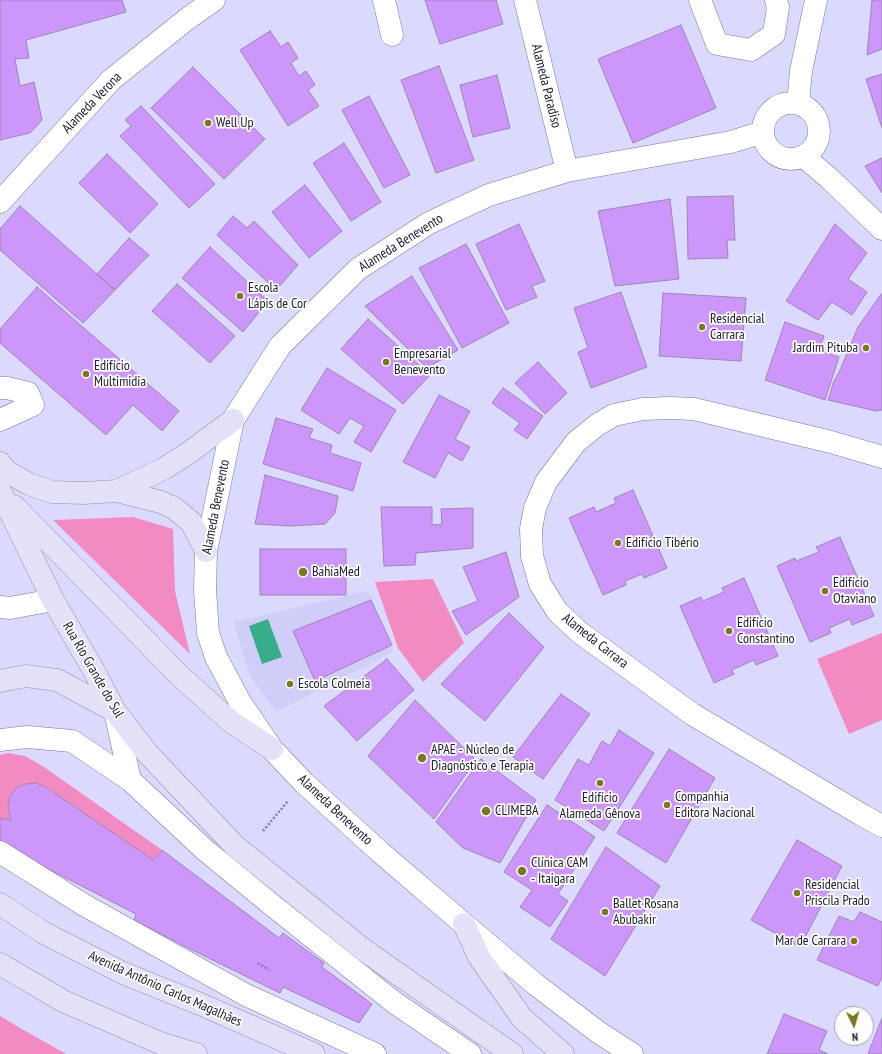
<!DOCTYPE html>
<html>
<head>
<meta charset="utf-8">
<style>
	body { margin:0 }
	#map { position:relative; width:882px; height:1054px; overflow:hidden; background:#dbd9fe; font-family:"PT Sans Narrow",sans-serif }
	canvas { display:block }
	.north { position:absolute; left:834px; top:1006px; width:40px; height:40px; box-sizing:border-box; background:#fefefe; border:1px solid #a6a6ac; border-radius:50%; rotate:175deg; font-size:11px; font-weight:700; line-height:16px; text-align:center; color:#222132 }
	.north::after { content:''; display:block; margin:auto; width:14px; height:18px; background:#7a781e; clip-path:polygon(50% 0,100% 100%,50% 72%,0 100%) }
</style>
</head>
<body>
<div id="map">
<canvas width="882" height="1054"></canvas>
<div class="north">N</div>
</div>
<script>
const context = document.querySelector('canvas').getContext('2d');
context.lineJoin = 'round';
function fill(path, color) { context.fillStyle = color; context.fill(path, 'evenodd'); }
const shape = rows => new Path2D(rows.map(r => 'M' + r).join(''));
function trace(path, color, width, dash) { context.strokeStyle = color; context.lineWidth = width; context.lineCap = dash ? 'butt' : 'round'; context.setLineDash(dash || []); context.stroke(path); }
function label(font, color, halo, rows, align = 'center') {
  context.font = font + ' "PT Sans Narrow",sans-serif'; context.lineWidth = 3.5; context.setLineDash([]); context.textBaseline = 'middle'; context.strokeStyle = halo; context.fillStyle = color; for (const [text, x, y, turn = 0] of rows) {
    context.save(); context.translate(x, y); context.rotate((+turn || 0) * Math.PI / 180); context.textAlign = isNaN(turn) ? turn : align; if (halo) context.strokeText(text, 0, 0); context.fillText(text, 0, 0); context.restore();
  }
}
fill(shape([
	[368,591,393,652,276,712,249,674,234,622]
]), '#d0cdf8');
fill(shape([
	[133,517,173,529,175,591,190,654,53,520],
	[433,579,464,643,423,682,398,648,375,582],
	[882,633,882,720,849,734,817,659],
	[9,753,25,756,44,767,162,850,153,860,47,788,36,783,26,784,16,788,10,797,8,807,11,820,0,820,0,755],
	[0,1016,20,1028,66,1054,0,1054]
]), '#f28bc2');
fill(shape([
	[268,619,282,657,262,664,249,626]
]), '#36ae89');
const building = shape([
	[0,0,122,0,126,12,26,40,29,58,15,59,20,86,34,82,42,120,30,133,0,140,0,0],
	[425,0,496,0,503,24,440,44,425,0],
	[872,0,882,0,882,49,867,55,872,0],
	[681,25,716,108,633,143,598,59,681,25],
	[270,31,281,47,288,42,298,58,291,63,299,76,306,71,315,85,308,90,319,106,288,126,240,50,270,31],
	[439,66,474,160,436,173,401,80,439,66],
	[193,67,265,139,224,179,151,108,193,67],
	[882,74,882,128,866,79,882,74],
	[497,75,510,128,473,137,460,85,497,75],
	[369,96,410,175,384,188,342,110,369,96],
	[141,106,215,184,189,208,120,136,131,126,125,120,141,106],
	[344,143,381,202,351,221,313,163,344,143],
	[107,154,158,204,130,233,79,183,107,154],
	[882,158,882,193,865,166,882,158],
	[305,185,342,231,309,258,272,212,305,185],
	[733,196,735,240,727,240,728,258,688,259,687,197,733,196],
	[670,199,679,279,615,286,598,211,670,199],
	[20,206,115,290,83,323,0,250,0,229,20,206],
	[233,216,247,228,254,221,298,265,276,290,217,235,233,216],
	[519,224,545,281,532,286,537,297,506,310,476,244,519,224],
	[835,224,867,253,848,279,867,292,852,315,832,302,818,320,786,301,835,224],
	[129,238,149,255,115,290,97,274,129,238],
	[466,244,509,323,462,348,419,268,466,244],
	[210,247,268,301,243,332,182,278,210,247],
	[412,276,458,350,427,368,365,306,412,276],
	[177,284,235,336,210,363,152,311,177,284],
	[37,287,179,411,162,431,133,405,106,435,0,343,0,329,37,287],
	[621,292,647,367,591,388,578,352,588,348,574,308,621,292],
	[663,293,746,298,741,361,659,356,663,293],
	[882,293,882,410,876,411,863,408,828,400,831,391,833,383,840,370,858,327,882,293],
	[368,319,430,375,403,404,341,349,368,319],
	[785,322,824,336,819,350,839,357,825,400,765,380,785,322],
	[538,362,567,393,545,414,515,383,538,362],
	[327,368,396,410,371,452,354,442,364,426,350,418,339,434,301,410,327,368],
	[503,388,543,416,527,439,514,430,520,423,492,403,503,388],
	[439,395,470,411,455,439,470,447,462,461,448,453,435,478,403,462,439,395],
	[276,418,313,429,309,438,332,445,330,453,361,463,353,491,263,464,276,418],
	[265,475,338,496,335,513,325,524,290,526,255,524,265,475],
	[633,490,667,568,644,578,642,574,625,581,626,585,603,595,569,518,594,507,596,512,616,503,614,498,633,490],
	[381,507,432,507,432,525,442,524,441,509,473,508,473,548,416,553,415,565,384,566,381,507],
	[840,537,874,616,852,625,850,619,829,628,831,633,810,642,777,566,795,558,796,561,819,552,816,547,840,537],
	[260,549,346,549,346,595,260,595,260,549],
	[506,552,519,597,466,635,452,611,478,601,463,567,506,552],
	[744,578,778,656,756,665,754,660,732,670,734,674,714,683,680,606,701,597,703,601,724,592,722,588,744,578],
	[371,600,392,645,315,681,293,631,371,600],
	[509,613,544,647,485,721,441,684,509,613],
	[387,659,414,690,357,741,324,706,387,659],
	[561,694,590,714,543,779,513,757,561,694],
	[415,700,476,760,434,819,368,756,415,700],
	[619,730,654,753,604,831,555,800,578,759,589,765,602,741,610,746,619,730],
	[669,749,715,778,666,863,617,833,669,749],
	[481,759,536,800,500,863,463,848,436,822,481,759],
	[36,783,47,788,153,860,162,850,279,938,283,933,324,963,322,967,372,1004,359,1023,283,987,280,993,188,948,134,920,136,914,0,844,0,820,1,818,11,820,8,807,10,797,16,788,26,784,36,783],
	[547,805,595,837,558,894,568,901,550,927,520,907,532,890,504,872,547,805],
	[797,840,842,866,800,947,751,920,797,840],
	[606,847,660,886,605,976,551,939,606,847],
	[860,912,882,922,882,977,878,986,817,960,839,916,854,922,860,912],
	[784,1014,827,1031,819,1050,828,1054,767,1054,784,1014],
	[882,1018,882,1054,868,1054,882,1018]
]);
fill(building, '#cc96fa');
trace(building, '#9d87b1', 1);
const minor = shape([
	[384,0,392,35],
	[525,0,567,171],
	[700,0,717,44,751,50,774,34,778,7,776,0],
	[798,103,801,71,816,0],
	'763 131a28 28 0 1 1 56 0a28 28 0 1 1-56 0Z',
	[803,156,830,179,882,229],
	[0,202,111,80,187,19,214,0],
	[0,388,7,388,28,393,33,405,0,420],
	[882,457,831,442,694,409,670,408,643,409,614,415,597,425,576,442,546,482,535,508,531,529,532,556,540,584,557,611,579,632,692,714,862,815,882,826],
	[0,607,10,608,53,600],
	[115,711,130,780],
	[0,740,27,737,72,741,130,780,205,850,272,905,395,1003,470,1054],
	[0,852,84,905,246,995,375,1054],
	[632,1054,598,1032,535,984,464,924,380,852,304,783,272,749,240,702,216,657,208,633,205,590,206,551,233,420,280,346,358,269,429,223,489,195,567,171,731,142,763,132]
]);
const major = shape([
	[0,463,6,471,29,484,52,492,84,493,117,491,161,502,174,508,191,522,206,551],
	[0,491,53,600,94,671,115,711,148,754,235,846,364,950,512,1054],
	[117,491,165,468,187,454,233,420],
	[14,506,180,676,230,721,272,749],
	[0,681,26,676,57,680,115,711],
	[0,904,44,933,123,973,200,1004,314,1054],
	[464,924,479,957,522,1018,563,1054],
	[0,964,63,1001,160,1043,196,1054]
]);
trace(minor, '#7a77a1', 23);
trace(major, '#9291af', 23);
trace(shape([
	[263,831,288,801],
	[258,963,269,970]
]), '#817f9a', 2.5, [2, 2]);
trace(minor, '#fff', 22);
trace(major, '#e2e1f8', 22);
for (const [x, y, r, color] of [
	[208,123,4,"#7a781e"],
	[240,296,4,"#7a781e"],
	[702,327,4,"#7a781e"],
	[866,348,4,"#7a781e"],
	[386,362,4,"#7a781e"],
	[86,374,4,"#7a781e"],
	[618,543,4,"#7a781e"],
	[303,572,5,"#7a781e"],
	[825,591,4,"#7a781e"],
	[729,631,4,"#7a781e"],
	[290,684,4,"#7a781e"],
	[422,758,5,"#7a781e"],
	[600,783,4,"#7a781e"],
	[667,805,4,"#7a781e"],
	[486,811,5,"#7a781e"],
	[522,871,5,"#7a781e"],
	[797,893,4,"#7a781e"],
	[605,912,4,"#7a781e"],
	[854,941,4,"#7a781e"]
]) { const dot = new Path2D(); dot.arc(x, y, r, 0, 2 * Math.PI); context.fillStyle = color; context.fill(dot); trace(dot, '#fefefe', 1.5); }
label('14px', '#222132', '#fefefe', [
	["Alameda Paradiso",546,86,76],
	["Alameda Verona",92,103,-46],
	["Alameda Benevento",401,243,-32],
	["Alameda Benevento",216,507,-79],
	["Alameda Carrara",595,641,38],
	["Rua Rio Grande do Sul",93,670,60],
	["Alameda Benevento",335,810,43],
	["Avenida Antônio Carlos Magalhães",165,989,24]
]);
label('14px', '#222132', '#fefefe', [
	["Well Up",216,123],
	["Escola",248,288],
	["Lápis de Cor",248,304],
	["Residencial",710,319],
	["Carrara",710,335],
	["Jardim Pituba",858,348,"right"],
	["Empresarial",394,354],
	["Benevento",394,370],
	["Edifício",94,366],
	["Multimidia",94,382],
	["Edifício Tibério",626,543],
	["BahiaMed",312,572],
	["Edifício",833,583],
	["Otaviano",833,599],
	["Edifício",737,623],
	["Constantino",737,639],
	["Escola Colmeia",298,684],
	["APAE - Núcleo de",431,750],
	["Diagnóstico e Terapia",431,766],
	["Companhia",675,797],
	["Editora Nacional",675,813],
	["Edifício",600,798,"center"],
	["Alameda Gênova",600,814,"center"],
	["CLIMEBA",495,811],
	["Clínica CAM",531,863],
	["- Itaigara",531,879],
	["Residencial",805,885],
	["Priscila Prado",805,901],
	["Ballet Rosana",613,904],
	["Abubakir",613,920],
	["Mar de Carrara",846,941,"right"]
], 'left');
</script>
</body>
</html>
